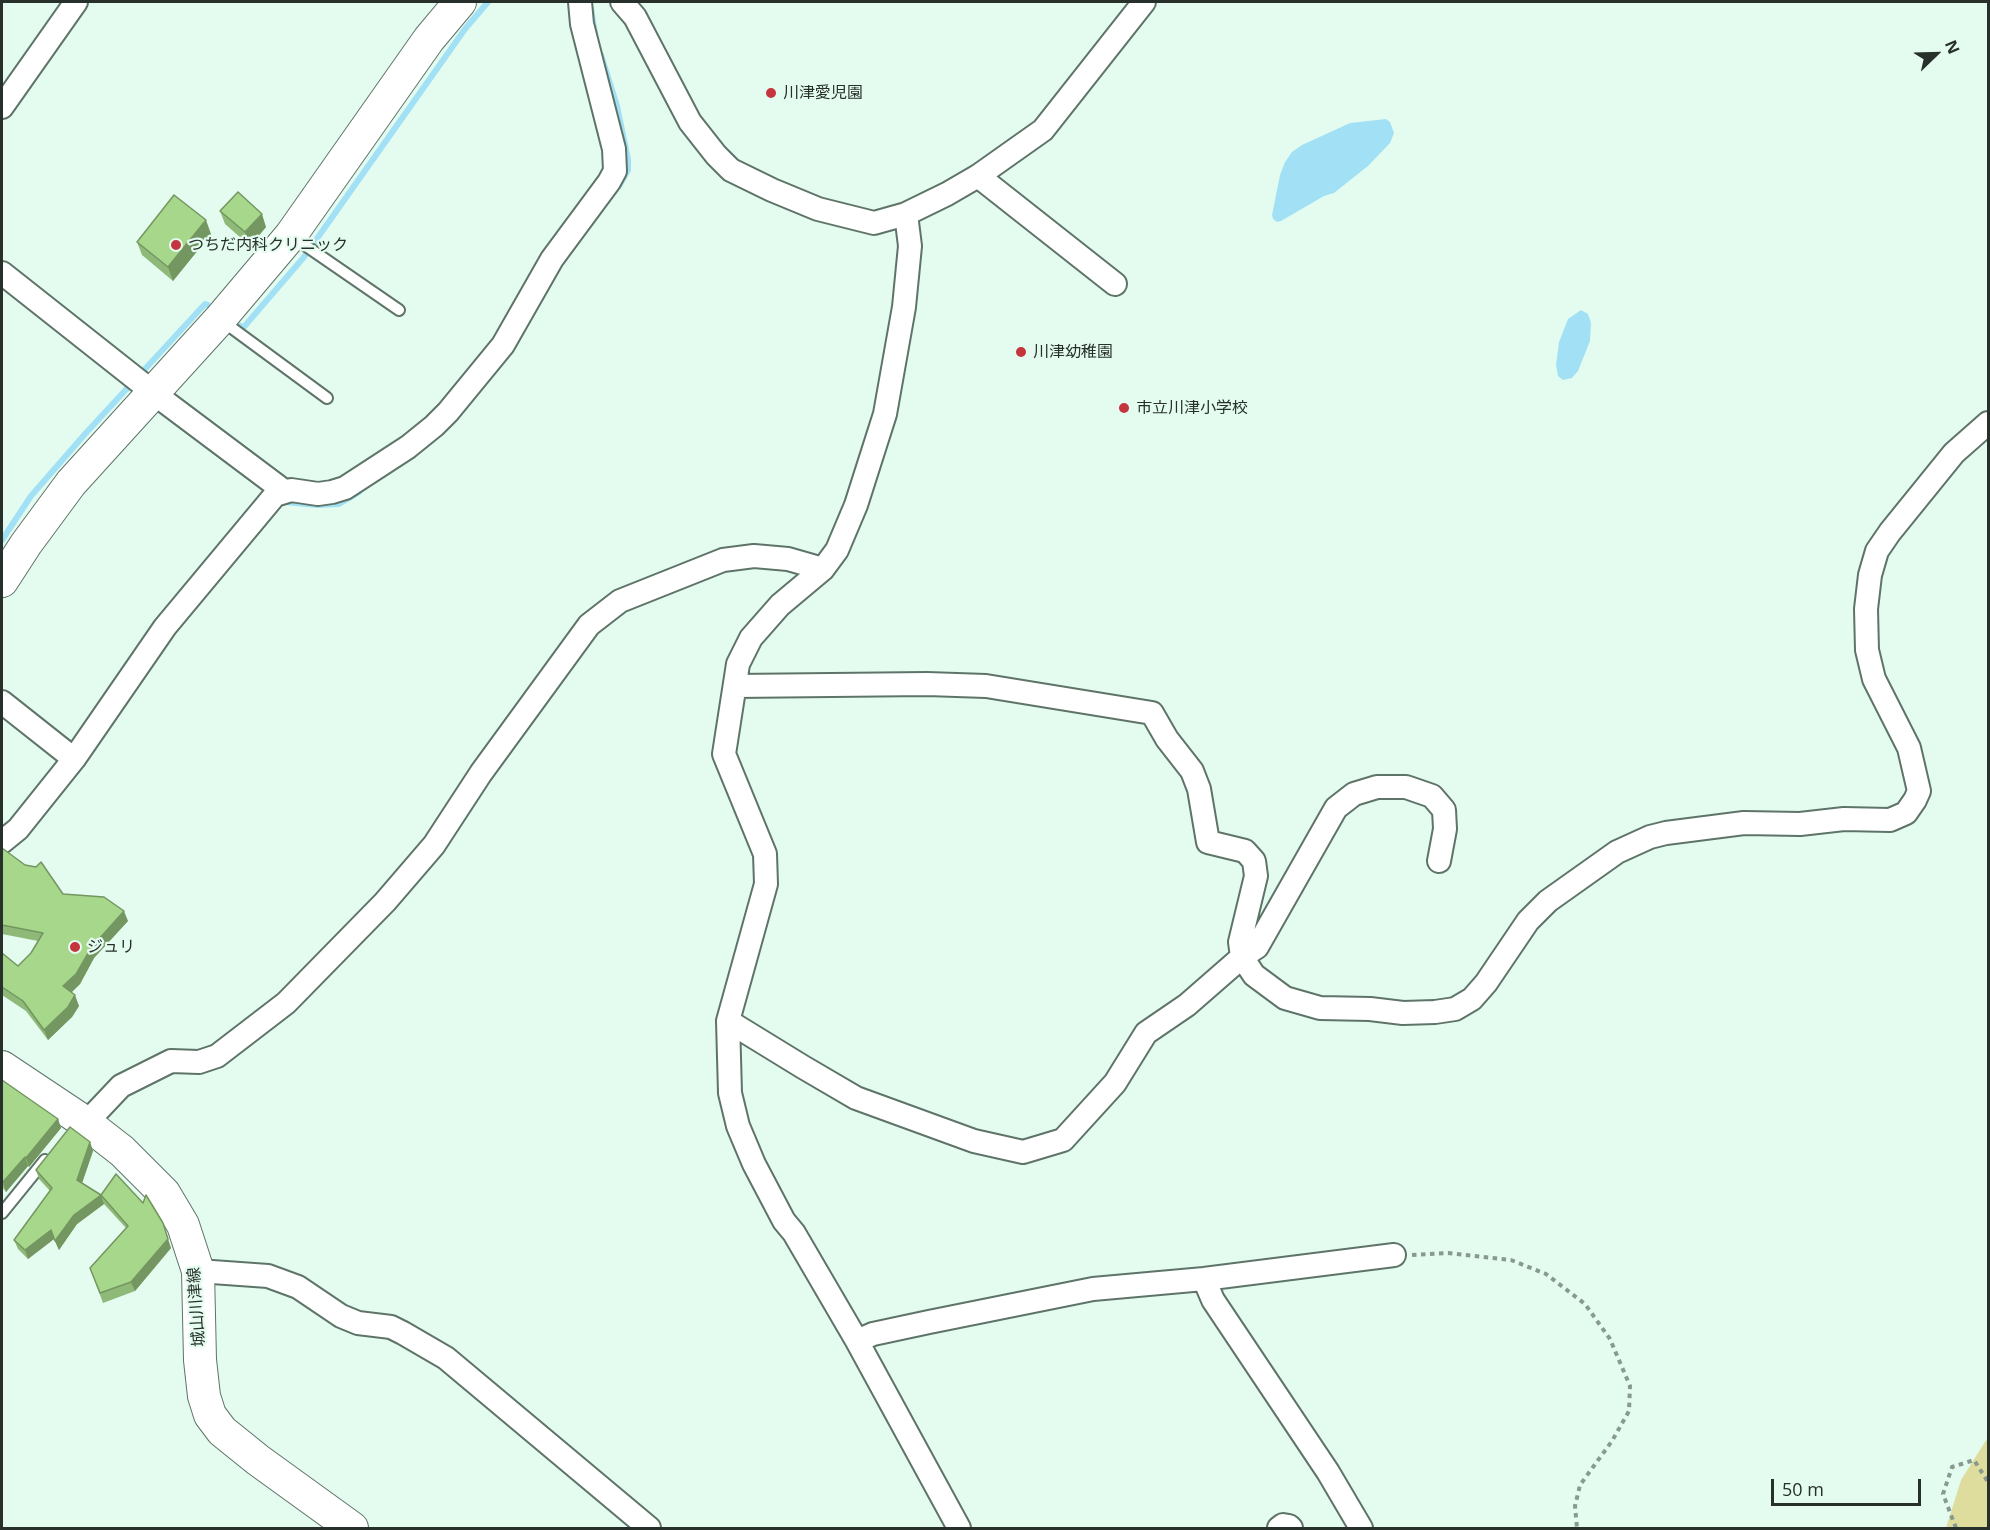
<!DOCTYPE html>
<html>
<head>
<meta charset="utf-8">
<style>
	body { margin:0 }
	#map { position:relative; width:1990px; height:1530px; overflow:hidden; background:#e4fcef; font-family:"Open Sans",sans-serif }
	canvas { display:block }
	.frame { position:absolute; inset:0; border:3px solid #27302b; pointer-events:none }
	.north { position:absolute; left:1906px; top:24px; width:60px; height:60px; -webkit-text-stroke:4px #e4fcef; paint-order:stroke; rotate:67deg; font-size:16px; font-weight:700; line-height:24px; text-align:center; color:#27302b }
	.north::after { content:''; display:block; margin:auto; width:21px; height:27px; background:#27302b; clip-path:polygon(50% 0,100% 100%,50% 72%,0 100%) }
	.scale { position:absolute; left:1771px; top:1479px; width:150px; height:27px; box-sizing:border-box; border:3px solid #27302b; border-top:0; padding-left:8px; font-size:18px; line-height:21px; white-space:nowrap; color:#27302b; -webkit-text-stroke:4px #e4fcef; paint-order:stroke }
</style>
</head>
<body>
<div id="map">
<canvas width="1990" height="1530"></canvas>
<div class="frame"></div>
<div class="north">N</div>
<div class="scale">50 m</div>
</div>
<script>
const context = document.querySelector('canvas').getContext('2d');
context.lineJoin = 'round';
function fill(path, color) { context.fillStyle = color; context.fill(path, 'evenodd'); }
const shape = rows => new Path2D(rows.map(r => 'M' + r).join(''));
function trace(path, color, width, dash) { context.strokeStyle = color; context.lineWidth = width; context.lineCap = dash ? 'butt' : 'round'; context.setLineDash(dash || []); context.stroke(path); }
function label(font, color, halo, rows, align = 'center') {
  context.font = font + ' "Open Sans","Noto Sans JP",sans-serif'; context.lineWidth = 4.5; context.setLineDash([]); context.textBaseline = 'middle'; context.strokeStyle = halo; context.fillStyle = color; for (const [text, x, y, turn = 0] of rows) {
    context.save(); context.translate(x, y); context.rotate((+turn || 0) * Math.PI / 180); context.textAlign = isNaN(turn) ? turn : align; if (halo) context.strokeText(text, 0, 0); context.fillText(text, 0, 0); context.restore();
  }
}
fill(shape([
	[1988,1437,1988,1528,1946,1528,1961,1480]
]), '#dedd9e');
fill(shape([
	[1386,119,1390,122,1394,133,1390,143,1368,166,1334,193,1324,196,1281,221,1277,222,1273,219,1272,215,1280,175,1285,162,1292,152,1302,145,1350,123],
	[1581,310,1588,314,1591,323,1590,341,1578,371,1572,378,1563,380,1558,376,1556,365,1559,342,1568,319]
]), '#a2e1f5');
trace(shape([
	[591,8,595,34],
	[601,55,617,106,628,159,628,170,619,186],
	[236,323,243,328,304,257,465,29,488,2],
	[285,502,317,505,339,504,359,492],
	[2,540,31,496,85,434,205,304,208,305]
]), '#a2e1f5', 6);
const lane = shape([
	[293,237,399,310],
	[221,320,327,398],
	[2,1213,45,1160]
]);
const street = shape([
	[622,2,635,17,690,122,716,155,731,170,772,190,818,209,874,223,906,214,947,194,978,176,1043,130,1144,2],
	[2,107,76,2],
	[978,176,1115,284],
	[906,214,910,246,904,307,885,414,856,505,837,550,823,569,780,605,751,638,738,664,724,754,765,854,766,884,728,1021,730,1093,738,1126,754,1164,784,1221,794,1233,857,1341,959,1528],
	[2,273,164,401,284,491],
	[735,686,927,684,986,686,1152,713,1167,739,1192,771,1199,789,1208,842,1245,851,1254,861,1256,876,1240,942,1242,957,1254,975,1285,998,1320,1008,1370,1009,1403,1013,1435,1012,1455,1009,1472,999,1486,983,1528,921,1548,901,1617,852,1650,837,1666,833,1744,823,1800,824,1844,819,1890,820,1906,813,1915,800,1919,791,1909,748,1874,679,1867,650,1866,609,1870,575,1877,551,1890,532,1954,453,1988,423],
	[2,702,74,759],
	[2,842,18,829,74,759,165,627,275,495,291,490,318,494,332,492,345,488,408,447,434,426,448,412,503,345,552,259,609,182,615,171,614,149,582,24,580,2],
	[728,1021,803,1067,856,1098,974,1141,1023,1152,1063,1140,1115,1083,1146,1033,1187,1005,1242,957,1257,947,1336,808,1354,794,1377,787,1406,787,1432,796,1444,810,1445,829,1439,861],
	[86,1123,121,1086,171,1061,199,1062,217,1056,286,1003,385,902,434,845,481,773,589,625,620,601,723,560,754,556,788,559,823,569],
	[198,1271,268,1276,298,1287,341,1316,358,1323,391,1327,403,1333,446,1358,649,1528],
	[1204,1279,1213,1300,1328,1472,1361,1528],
	[857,1341,873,1334,929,1322,1093,1289,1204,1279,1394,1255],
	[1279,1528,1283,1525,1289,1526,1291,1528]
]);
const secondary = shape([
	[2,581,26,544,71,483,220,319,291,235,429,39,460,2],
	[2,1067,86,1123,122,1151,164,1193,183,1225,198,1271,200,1360,204,1396,210,1415,222,1431,258,1460,352,1528]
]);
trace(lane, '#5f7469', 14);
trace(street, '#5f7469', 26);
trace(secondary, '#5f7469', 34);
trace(shape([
	[1412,1255,1448,1253,1511,1260,1546,1274,1585,1304,1610,1339,1630,1386,1629,1411,1612,1441,1580,1485,1575,1506,1577,1528],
	[1956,1528,1943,1494,1952,1467,1974,1460,1988,1482]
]), '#889990', 4, [4.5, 4.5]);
trace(lane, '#fff', 10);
trace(street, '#fff', 22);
trace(secondary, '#fff', 32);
fill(shape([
	[220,211,266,227,250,246,225,224],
	[211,234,173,281,142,255,137,242],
	[2,848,63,894,128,921,94,958,80,984,71,992,79,1006,72,1017,48,1040,26,1011,2,995,2,953,18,966,31,953,38,941,2,934],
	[2,1080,58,1119,61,1128,29,1167,28,1166,6,1192,2,1187],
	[90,1142,93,1151,82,1183,101,1195,171,1248,135,1291,103,1303,90,1268,126,1228,104,1204,77,1224,59,1250,54,1239,28,1259,18,1249,14,1240,50,1191,39,1179,36,1170]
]), '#8fb978');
fill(shape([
	[262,214,266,227,250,246,245,232],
	[206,220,211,234,173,281,168,267],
	[124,911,128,921,94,958,80,984,67,997,63,986,91,948],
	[75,995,79,1006,72,1017,48,1040,44,1030],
	[58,1119,61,1128,29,1167,26,1158],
	[90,1142,93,1151,80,1189,77,1180],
	[25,1157,28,1166,6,1192,3,1182],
	[101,1195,104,1204,77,1224,59,1250,55,1241,74,1215],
	[163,1223,171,1248,135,1291,131,1282],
	[51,1230,54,1239,28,1259,25,1250]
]), '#749661');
const building = shape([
	[238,192,262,214,245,232,220,211,238,192],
	[174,195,206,220,168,267,137,242,174,195],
	[2,848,25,865,36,867,41,862,63,894,104,897,124,911,91,948,76,974,63,986,75,995,68,1007,44,1030,23,1001,2,987,2,953,18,966,31,953,43,933,2,925,2,848],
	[2,1080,58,1119,26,1158,25,1157,3,1182,2,1181,2,1080],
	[70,1127,90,1142,77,1180,101,1195,74,1215,55,1241,51,1230,25,1250,14,1240,52,1188,36,1170,70,1127],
	[116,1174,143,1203,146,1195,163,1223,168,1239,131,1282,100,1293,90,1268,128,1226,101,1195,116,1174]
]);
fill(building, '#a6d78b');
trace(building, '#749661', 1.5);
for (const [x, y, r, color] of [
	[771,93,6,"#c5353d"],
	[176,245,6,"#c5353d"],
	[1021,352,6,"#c5353d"],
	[1124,408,6,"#c5353d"],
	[75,947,6,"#c5353d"]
]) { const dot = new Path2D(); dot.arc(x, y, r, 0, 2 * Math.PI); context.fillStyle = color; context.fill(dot); trace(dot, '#e4fcef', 2); }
label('16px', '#27302b', '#e4fcef', [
	["川津愛児園",783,93],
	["つちだ内科クリニック",188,245],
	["川津幼稚園",1033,352],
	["市立川津小学校",1136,408],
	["ジュリ",87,947]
], 'left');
label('16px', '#27302b', '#e4fcef', [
	["城山川津線",197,1307,-94]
]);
</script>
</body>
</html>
